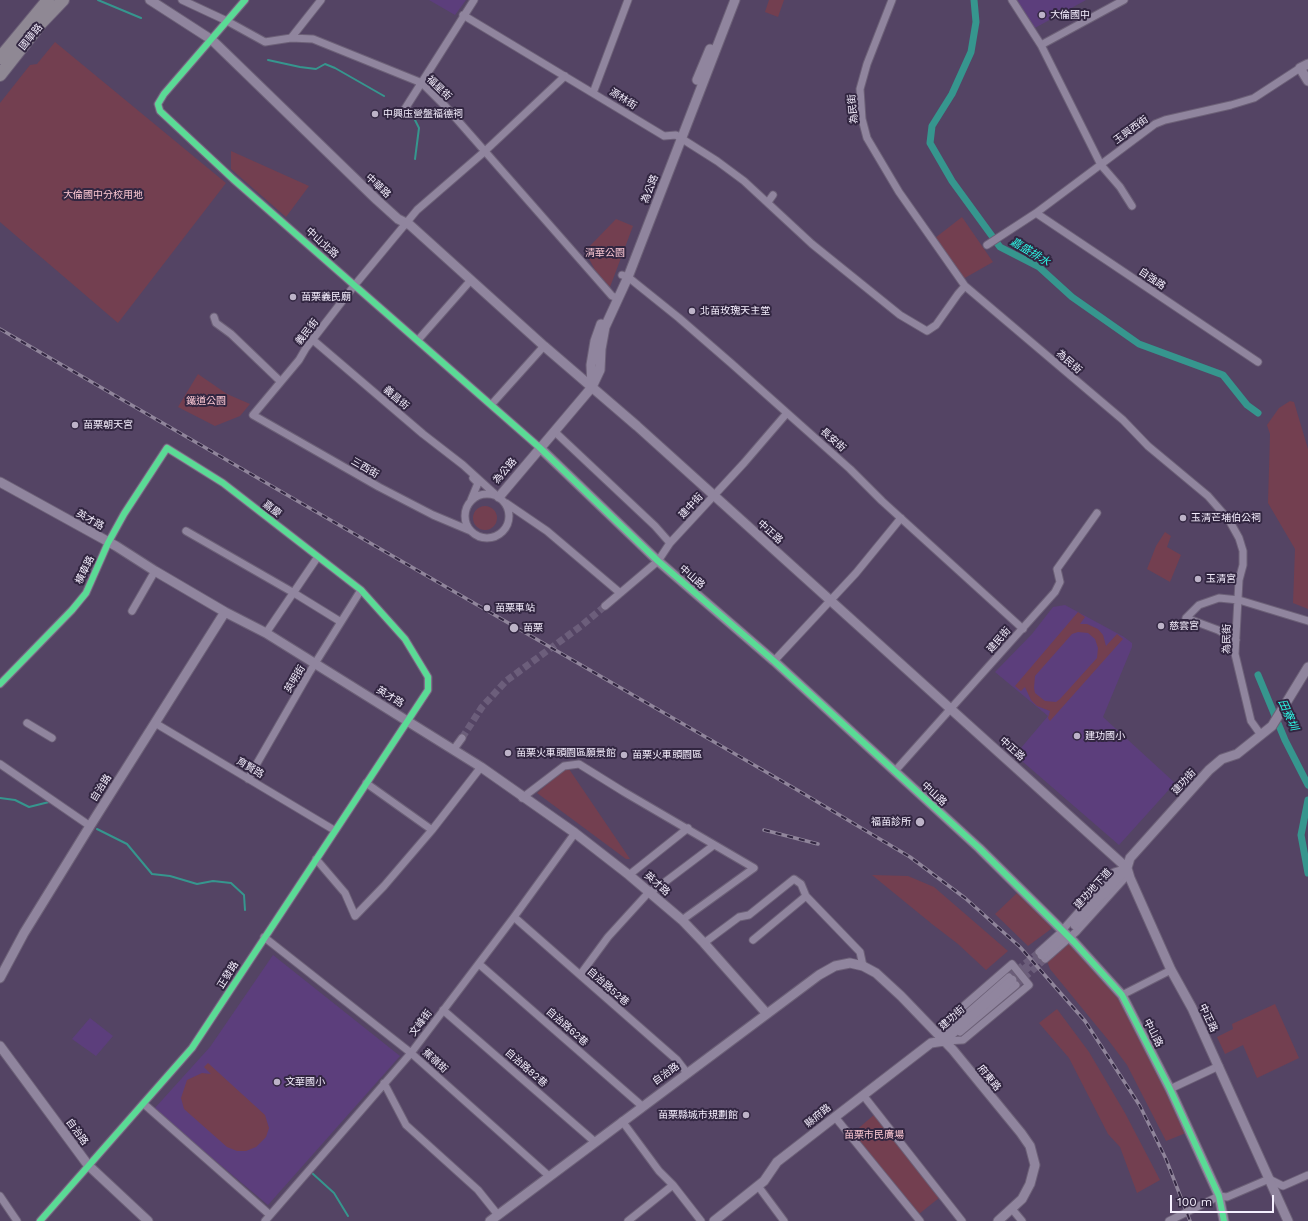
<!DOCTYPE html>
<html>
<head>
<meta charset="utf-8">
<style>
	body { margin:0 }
	#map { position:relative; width:1308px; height:1221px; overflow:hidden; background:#544464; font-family:"Work Sans",sans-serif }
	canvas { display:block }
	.scale { position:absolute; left:1170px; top:1195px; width:104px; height:18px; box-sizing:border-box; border:2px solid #f5effe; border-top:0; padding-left:5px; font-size:12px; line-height:14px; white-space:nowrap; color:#f5effe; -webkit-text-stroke:3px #322641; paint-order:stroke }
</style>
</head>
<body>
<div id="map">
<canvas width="1308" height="1221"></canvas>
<div class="scale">100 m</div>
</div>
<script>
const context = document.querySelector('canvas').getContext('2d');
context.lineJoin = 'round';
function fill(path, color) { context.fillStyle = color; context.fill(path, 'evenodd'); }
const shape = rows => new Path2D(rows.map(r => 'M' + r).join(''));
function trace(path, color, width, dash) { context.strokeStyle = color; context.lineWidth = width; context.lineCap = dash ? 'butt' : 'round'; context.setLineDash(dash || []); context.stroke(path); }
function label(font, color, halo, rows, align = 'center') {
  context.font = font + ' "Work Sans","Noto Sans TC",sans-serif'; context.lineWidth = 4; context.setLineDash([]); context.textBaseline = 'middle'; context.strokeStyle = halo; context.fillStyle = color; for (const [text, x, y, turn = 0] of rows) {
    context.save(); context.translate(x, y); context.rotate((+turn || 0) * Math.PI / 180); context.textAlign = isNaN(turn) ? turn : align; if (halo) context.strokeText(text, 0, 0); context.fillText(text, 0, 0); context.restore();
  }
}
fill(shape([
	[429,0,466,0,455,15],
	[1016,0,1086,0,1033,29],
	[1065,605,1124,637,1132,643,1132,647,1103,717,1175,783,1119,845,1015,755,1048,716,995,672,1032,634,1053,607],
	[273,955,400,1056,268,1205,154,1109,210,1047],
	[90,1018,113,1036,96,1056,72,1039]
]), '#5c3e7c');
fill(shape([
	[769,0,784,0,778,17,765,12],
	[55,42,226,183,118,323,0,222,0,103,30,65,37,64],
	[231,151,309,186,286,217,231,169],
	[962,217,993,262,963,279,935,238],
	[616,219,633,226,610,287,595,270,585,251],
	[198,374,227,394,250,404,240,416,215,426,178,407],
	[1290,401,1294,402,1308,449,1308,609,1293,603,1295,549,1268,503,1270,434,1267,425,1279,408],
	'473 518a12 12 0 1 1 24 0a12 12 0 1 1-24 0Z',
	[1165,532,1171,536,1167,547,1181,555,1170,582,1147,569,1156,546],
	[1078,612,1085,617,1080,624,1087,624,1098,629,1103,635,1106,646,1117,634,1123,639,1050,721,1048,718,1050,711,1037,706,1031,700,1025,687,1021,691,1015,686],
	[1078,632,1088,633,1095,639,1098,648,1097,658,1060,699,1056,702,1045,701,1035,693,1034,688,1035,676,1072,634],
	[565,769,569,769,630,859,626,859,537,793],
	[872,875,908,876,934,887,1008,951,986,970,958,944,932,924],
	[1017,893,1050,924,1051,929,1028,946,995,914],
	[1070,943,1120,998,1186,1133,1166,1141,1127,1065,1109,1041,1050,969,1047,961],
	[1275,1004,1299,1058,1257,1078,1243,1045,1225,1054,1217,1037,1233,1029,1232,1024],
	[1057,1009,1089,1052,1125,1113,1160,1180,1137,1193,1120,1147,1108,1134,1069,1058,1039,1023],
	[208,1063,265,1115,269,1128,266,1137,256,1147,246,1151,237,1151,227,1147,184,1109,181,1098,187,1080,202,1073,211,1074,204,1067],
	[875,1114,939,1198,919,1214,853,1133]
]), '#733f50');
trace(shape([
	[98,0,141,18],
	[268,60,300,67,316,69,325,64,335,68,384,96],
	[413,116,419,128,415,159],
	[0,798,15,800,29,807,49,802],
	[97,829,127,844,152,874,170,876,197,884,213,881,231,883,244,895,245,910],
	[312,1173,334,1193,348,1216]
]), '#36968e', 2);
trace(shape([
	[974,0,976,22,971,52,952,94,932,126,930,143,952,181,1000,247,1039,267,1072,297,1139,344,1223,375,1247,405,1258,413],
	[1258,675,1285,740,1308,785],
	[1308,800,1301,835,1308,873]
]), '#36968e', 7);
trace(shape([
	[462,738,482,707,506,681,581,626,605,606],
	[1009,977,1039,952],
	[1016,985,1045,959]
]), '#6c5e7b', 7, [7, 3.5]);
trace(shape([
	[1012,980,1042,955]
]), '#6c5e7b', 9, [9, 4.5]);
const minor = shape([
	[182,0,227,21,265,42,291,38,313,39,422,83,446,107,612,296,618,298],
	[245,0,164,94,158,104,160,111,233,179,539,447],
	[892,0,867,64,860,89,862,119,867,138,899,192,965,286,1123,420,1148,446,1208,496,1229,520,1239,538,1243,551,1243,565,1239,580,1235,654,1251,721,1261,735],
	[1012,0,1041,45,1101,165,1120,187,1132,206],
	[463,15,664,136,676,135,717,161,744,181,812,244,900,315,927,331,936,325,958,294,965,286],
	[291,38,321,0],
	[1041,45,1124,0],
	[593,93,628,0],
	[401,115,474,0],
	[768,202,773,195],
	[1036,213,1258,362],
	[987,245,1036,213,1155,124,1165,120,1231,105,1254,98,1300,68],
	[622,275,628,277,679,318,732,364,850,469,882,501,1023,629],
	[214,317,216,323,231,334,280,381],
	[313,340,423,434,463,465,496,495],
	[418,340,471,280],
	[491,405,544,346],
	[554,431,655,526,670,543],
	'465 516a22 22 0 1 1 44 0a22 22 0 1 1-44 0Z',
	[471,500,478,483,473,478],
	[506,503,547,531,619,592],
	[186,531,294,593,341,622],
	[471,531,433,515,379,487,253,415,299,360,306,348,354,286,417,210,484,152,565,76],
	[605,606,658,561,670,543,744,463,787,413],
	[132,611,155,571],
	[266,633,317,558],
	[1236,640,1218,630,1186,618,1199,605,1219,598,1239,600,1308,621],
	[774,661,856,573,901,518],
	[0,684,72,610,86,593,108,543,124,514,167,448,223,483,361,590,405,639,428,677,428,690,192,1048,40,1221],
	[27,723,52,738],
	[155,723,334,830],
	[454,749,462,738],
	[0,764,90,826],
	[895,771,1055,592,1060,582,1057,569,1097,513],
	[248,779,309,673,361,590],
	[366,783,432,830],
	[522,798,564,766,579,764,624,792,754,868,682,920],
	[316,859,345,893,355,916,384,886,432,830,481,767],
	[629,875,688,828],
	[514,917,677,1060,687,1073],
	[264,937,411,1053,549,1176],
	[753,940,806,896],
	[704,943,739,917,749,915,794,879,801,884,806,896,860,952,863,966],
	[1039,952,1059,934,1114,872,1127,868],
	[1045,959,1077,931,1124,879,1127,868],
	[479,964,642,1106],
	[1012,964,1029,985,963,1040,944,1041,943,1024,1012,964],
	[580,975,608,937,649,892,657,888,714,845],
	[1122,995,1171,970],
	[443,1010,595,1142],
	[960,1032,1016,985],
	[947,1035,961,1019,1009,977],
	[384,1083,406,1125,478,1190,498,1215],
	[1170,1089,1219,1066],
	[863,1095,962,1221],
	[144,1104,270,1215],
	[835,1117,920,1221],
	[622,1121,659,1171,673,1185,701,1221],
	[758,1186,784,1221],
	[0,1196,17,1221],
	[1012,1209,1022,1221],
	[265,1221,411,1053,514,917,575,833],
	[628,1221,673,1185],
	[1169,1221,1219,1196,1227,1197,1269,1179,1283,1186,1308,1175]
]);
const tertiary = shape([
	[150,0,212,40,377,200,398,219,410,225,544,346,637,426,1127,868,1130,878,1171,970,1192,1008,1288,1221],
	[1308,64,1300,68,1308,81],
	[697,80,710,49],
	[592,386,591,365,595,341,601,324],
	[539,447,658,561,774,661,979,848,1074,942,1122,995,1170,1089,1219,1196,1224,1221],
	[0,482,116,546,155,571,225,612,266,633,481,767,575,833,629,875,682,920,704,943,767,1014],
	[499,497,592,387,600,370,601,349,605,327,628,277,735,0],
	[1127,868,1130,858,1209,770,1222,759,1237,754,1272,726,1308,667],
	[1075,925,1127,868],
	[1042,955,1062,938],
	[0,978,24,933,90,826,225,612],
	[944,1041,1012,980],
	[0,1046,88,1165,148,1221],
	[490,1221,819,975,835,966,850,963,863,966,876,973,901,996,953,1050,1021,1133,1030,1146,1035,1165,1030,1184,1022,1199,998,1221],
	[714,1221,764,1181,777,1162,835,1117,931,1043,944,1041]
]);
const primary = shape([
	[0,58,48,0],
	[0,75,41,23,63,0]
]);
trace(minor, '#6c6077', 9);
trace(tertiary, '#6c6077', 11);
trace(primary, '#6c6077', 14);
trace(minor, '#90859e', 7);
trace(tertiary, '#90859e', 9);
trace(primary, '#8f8894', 12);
const rail = shape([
	[0,329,799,791,910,857,965,898,1020,947,1085,1021,1140,1106,1166,1159,1190,1221],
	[764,830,818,844]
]);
trace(rail, '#90859b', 3.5);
trace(rail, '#322641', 2, [6]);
trace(shape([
	[245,0,164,94,158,104,160,111,233,179,539,447,658,561,774,661,979,848,1074,942,1122,995,1170,1089,1219,1196,1224,1221],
	[0,684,72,610,86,593,108,543,124,514,167,448,223,483,361,590,405,639,428,677,428,690,192,1048,40,1221]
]), '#5adb95', 6);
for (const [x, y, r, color] of [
	[1042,15,4,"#bdb3c8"],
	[375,114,4,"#bdb3c8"],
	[293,297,4,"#bdb3c8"],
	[692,311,4,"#bdb3c8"],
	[75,425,4,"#bdb3c8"],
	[1183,518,4,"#bdb3c8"],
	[1198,579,4,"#bdb3c8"],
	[487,608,4,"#bdb3c8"],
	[1161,626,4,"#bdb3c8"],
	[514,628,5,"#bdb3c8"],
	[1077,736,4,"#bdb3c8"],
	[508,753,4,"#bdb3c8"],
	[624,755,4,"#bdb3c8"],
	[920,822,5,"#bdb3c8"],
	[277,1082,4,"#bdb3c8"],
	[746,1115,4,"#bdb3c8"]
]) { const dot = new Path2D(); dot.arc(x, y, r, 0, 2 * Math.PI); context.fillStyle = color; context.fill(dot); trace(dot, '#322641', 1.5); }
label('10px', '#f5effe', '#322641', [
	["大倫國中",1050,15],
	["中興庒營盤福德祠",383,114],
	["苗栗義民廟",301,297],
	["北苗玫瑰天主堂",700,311],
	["苗栗朝天宮",83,425],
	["玉清芒埔伯公祠",1191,518],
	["玉清宮",1206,579],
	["苗栗車站",495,608],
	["慈雲宮",1169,626],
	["苗栗",523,628],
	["建功國小",1085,736],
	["苗栗火車頭園區願景館",516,753],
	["苗栗火車頭園區",632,755],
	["福苗診所",911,822,"right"],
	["文華國小",285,1082],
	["苗栗縣城市規劃館",738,1115,"right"]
], 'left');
label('10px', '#f5effe', '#322641', [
	["國華路",31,37,-51],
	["福星街",439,88,44],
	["源林街",623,99,32],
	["為民街",853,109,-96],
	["玉興西街",1131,130,-36],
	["中華路",378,186,43],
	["為公路",650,189,-69],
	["中山北路",322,243,42],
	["自強路",1152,279,34],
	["義民街",307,332,-52],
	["為民街",1069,362,41],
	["義昌街",396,398,40],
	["長安街",833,440,41],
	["三西街",365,468,30],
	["為公路",505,471,-50],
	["建中街",691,506,-47],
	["嘉慶",272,509,38],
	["英才路",90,520,29],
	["中正路",770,532,42],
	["橫車路",85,570,-64],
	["中山路",692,577,41],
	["為民街",1227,639,-89],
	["建民街",999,640,-49],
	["英明街",295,679,-59],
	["英才路",390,697,31],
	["中正路",1012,749,42],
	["育賢路",250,768,31],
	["建功街",1184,782,-48],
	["自治路",101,788,-58],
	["中山路",934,794,43],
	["英才路",657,884,41],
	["建功地下道",1093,889,-48],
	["正發路",228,975,-58],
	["自治路52巷",608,987,41],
	["建功街",952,1018,-42],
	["中正路",1208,1018,65],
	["文峰街",421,1023,-53],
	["自治路62巷",567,1027,41],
	["中山路",1153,1033,63],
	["蕉嶺街",435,1061,42],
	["自治路82巷",526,1068,41],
	["自治路",666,1074,-36],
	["府東路",989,1078,51],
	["縣府路",818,1116,-39],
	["自治路",77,1132,54]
]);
label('10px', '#fcc8d3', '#322641', [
	["大倫國中分校用地",103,195],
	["清華公園",605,253],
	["鐵道公園",206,401],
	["苗栗市民廣場",874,1135]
]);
label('italic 11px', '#2bfae6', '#322641', [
	["嘉盛排水",1030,252,31],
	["田寮圳",1288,715,66]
]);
</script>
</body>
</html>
